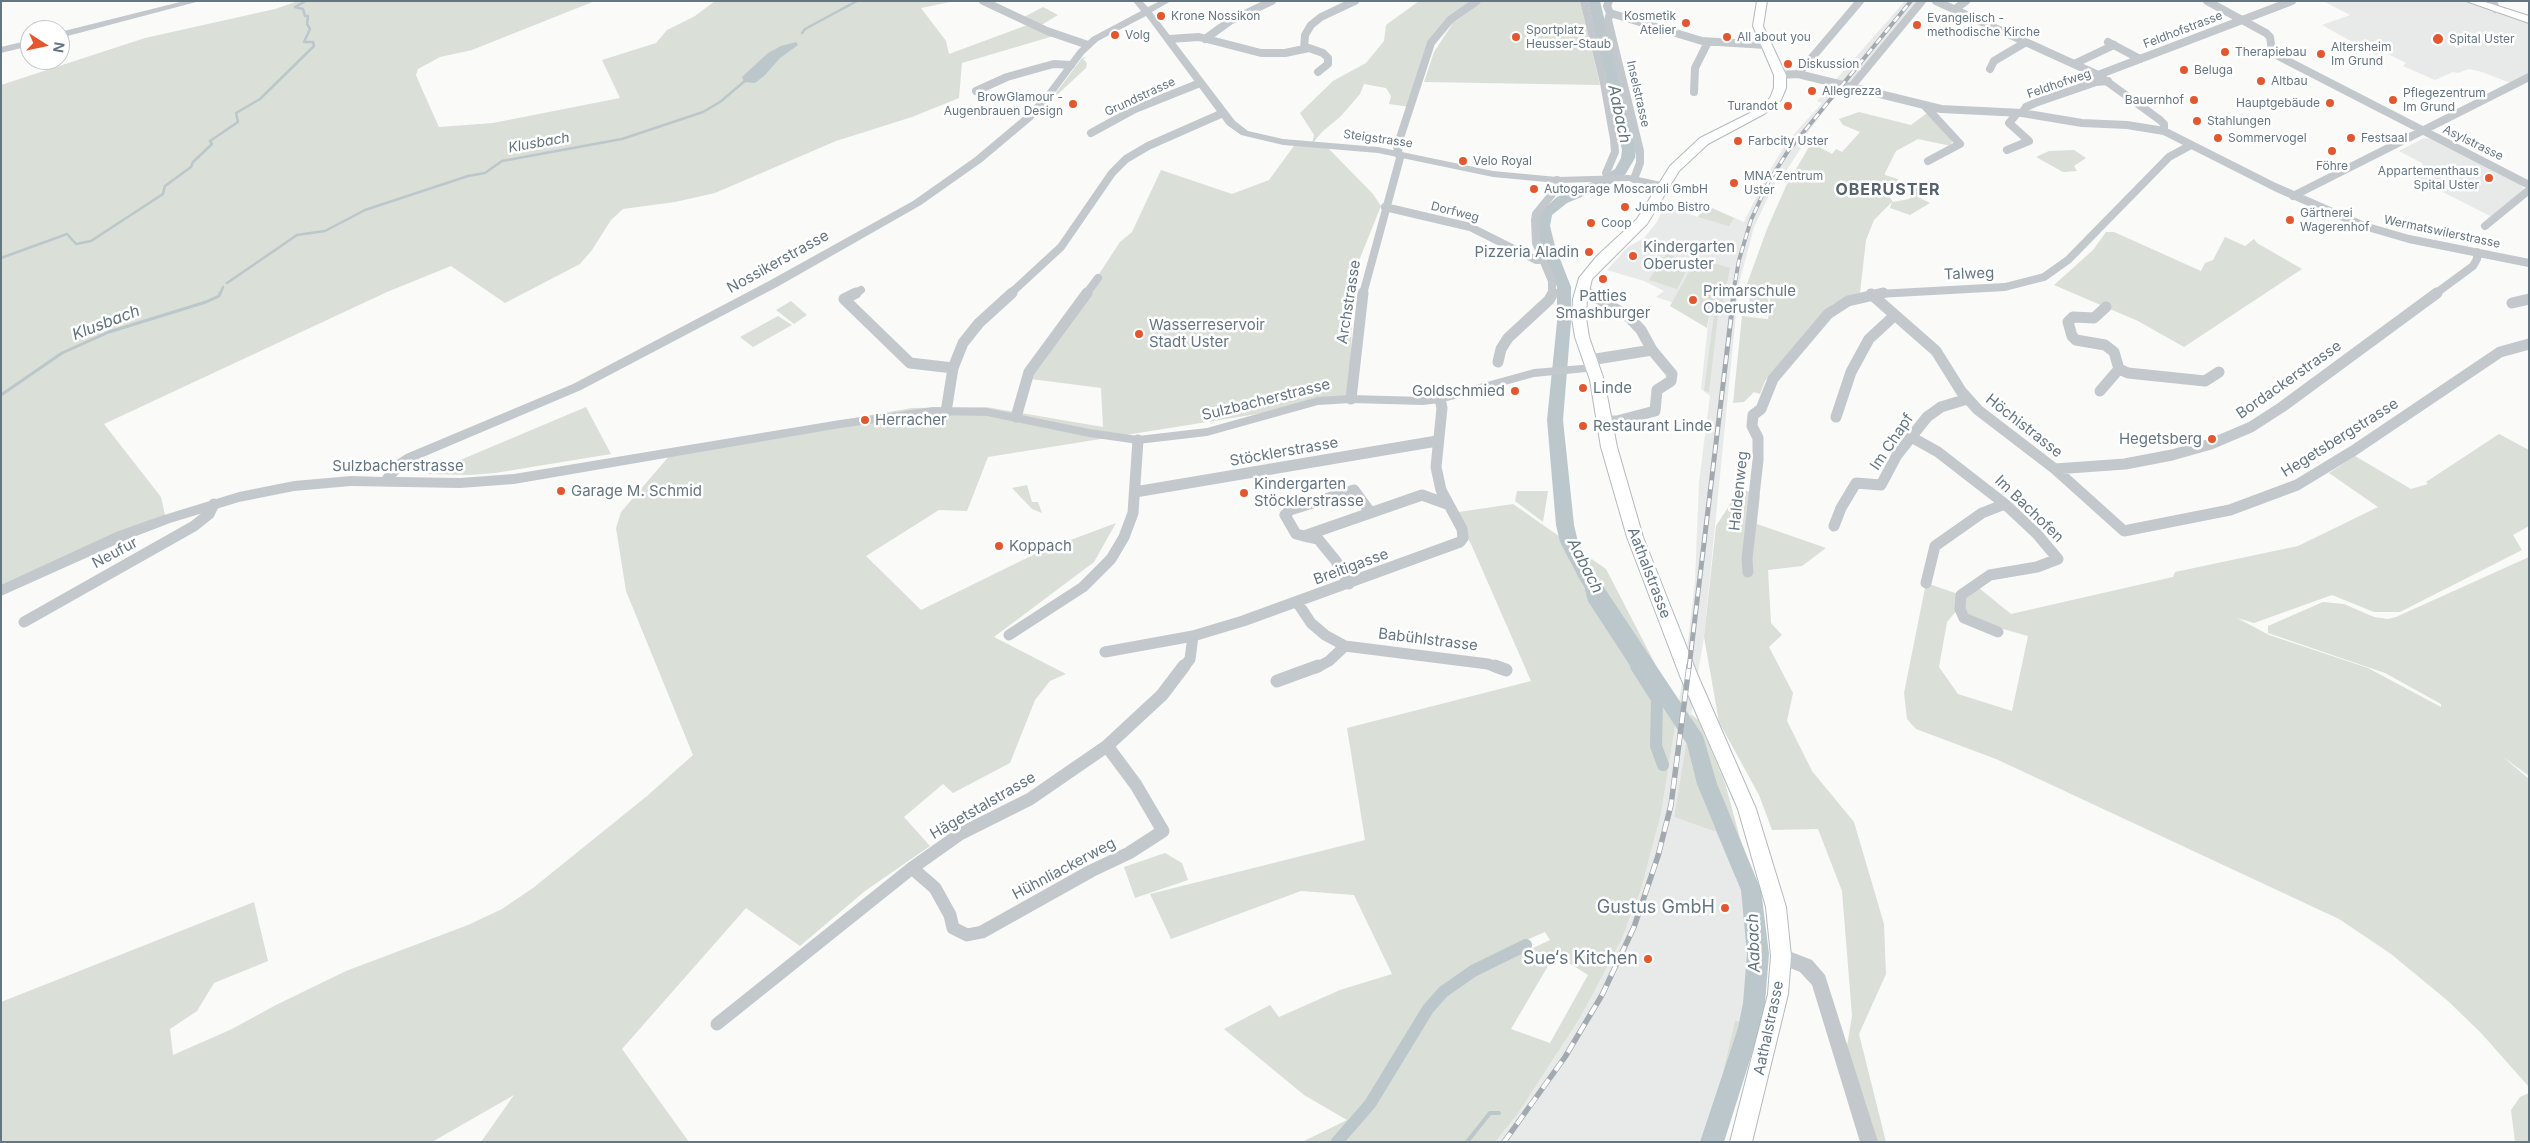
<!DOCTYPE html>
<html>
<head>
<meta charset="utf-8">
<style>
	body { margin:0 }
	#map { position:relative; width:2530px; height:1143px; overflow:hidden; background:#fafaf8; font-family:Inter,sans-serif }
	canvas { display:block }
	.frame { position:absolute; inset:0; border:2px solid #657683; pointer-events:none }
	.north { position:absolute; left:20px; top:20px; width:50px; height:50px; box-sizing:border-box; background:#fff; border:1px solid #c1c8cd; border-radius:50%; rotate:100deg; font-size:14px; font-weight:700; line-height:20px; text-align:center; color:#657683 }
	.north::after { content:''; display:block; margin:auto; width:18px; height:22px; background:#e4572e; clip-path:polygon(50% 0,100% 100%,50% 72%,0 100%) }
</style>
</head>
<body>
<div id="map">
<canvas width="2530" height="1143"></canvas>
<div class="frame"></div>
<div class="north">N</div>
</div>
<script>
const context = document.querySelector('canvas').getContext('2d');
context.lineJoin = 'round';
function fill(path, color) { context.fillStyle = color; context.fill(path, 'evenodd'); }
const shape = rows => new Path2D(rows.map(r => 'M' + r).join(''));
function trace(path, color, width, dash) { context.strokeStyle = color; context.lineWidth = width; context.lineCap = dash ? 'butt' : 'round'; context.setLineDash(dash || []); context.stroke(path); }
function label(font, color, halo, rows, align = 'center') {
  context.font = font + ' Inter,sans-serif'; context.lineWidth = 5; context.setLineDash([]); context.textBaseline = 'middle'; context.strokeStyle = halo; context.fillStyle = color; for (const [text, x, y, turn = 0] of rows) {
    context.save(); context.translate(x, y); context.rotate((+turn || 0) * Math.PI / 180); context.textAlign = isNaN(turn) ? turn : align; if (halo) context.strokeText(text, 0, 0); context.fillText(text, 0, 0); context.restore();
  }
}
fill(shape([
	[1905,1,1917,1,1845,88,1831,101,1798,146,1801,148,1781,179,1776,181,1754,227,1739,284,1704,637,1674,817,1716,832,1735,877,1751,889,1755,961,1743,1023,1735,1020,1707,1142,1495,1142,1517,1115,1580,1018,1631,917,1641,890,1661,814,1687,650,1695,581,1699,482,1710,396,1701,389,1709,315,1656,297,1664,291,1644,281,1607,270,1628,247,1644,238,1657,222,1664,206,1698,217,1705,205,1744,222,1767,175,1787,142,1822,103,1817,101],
	[2323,1,2462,1,2495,11,2529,23,2529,74,2513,84,2482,72,2469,69,2458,73,2453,72,2435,80,2403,66,2406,63,2384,52,2376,55,2322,25,2350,15],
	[2424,138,2432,139,2519,182,2524,189,2492,217,2415,178,2424,172,2422,163,2399,151]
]), '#e8e9e9');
fill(shape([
	[298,1,595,1,472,50,440,57,418,69,416,75,421,87,439,127,493,123,620,98,602,60,656,43,667,30,695,16,715,1,955,1,921,8,946,41,949,54,1030,24,1024,17,1043,7,1058,15,1038,27,1057,35,962,63,959,98,912,117,836,141,715,193,675,202,623,209,611,220,592,250,580,264,505,303,451,266,387,292,104,424,161,497,166,519,1,591,1,85,145,38,275,9],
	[1419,1,1477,1,1431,43,1410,107,1389,104,1391,96,1386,88,1364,84,1360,94,1341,116,1322,132,1312,144,1329,149,1373,194,1381,206,1352,278,1351,399,988,457,967,511,939,510,866,556,921,610,1041,551,1116,523,1094,562,994,637,1066,674,1050,681,1035,700,1010,763,953,793,943,784,904,817,930,846,865,891,800,946,746,908,622,1049,689,1142,481,1142,514,1095,432,1142,1,1142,1,1002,254,902,268,961,214,983,197,1011,170,1029,173,1055,232,1029,276,1005,346,971,468,925,502,909,533,888,647,796,693,755,626,591,616,528,621,512,671,454,688,447,912,408,986,407,1103,427,1101,388,1031,379,1030,365,1097,277,1120,242,1132,232,1161,170,1232,194,1269,180,1296,143,1312,144,1314,135,1300,113,1333,81,1366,63,1384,41,1386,25],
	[1483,1,1580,1,1600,85,1424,82,1434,52,1453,23],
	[1087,57,1083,59,1087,63,1086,68,1057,95,1055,94,1082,58],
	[1859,112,1911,125,1927,113,1952,140,1951,146,1918,139,1896,151,1885,173,1885,175,1898,179,1895,186,1886,188,1883,191,1888,194,1893,202,1909,199,1911,196,1908,193,1920,186,1926,185,1931,187,1919,194,1922,196,1920,198,1930,203,1910,215,1890,208,1892,202,1874,220,1866,240,1860,293,1833,304,1818,319,1765,381,1760,394,1754,392,1744,402,1733,403,1742,316,1768,319,1771,289,1747,284,1767,229,1786,186,1816,135,1827,139,1821,148,1832,154,1836,149,1842,152,1860,132,1843,125,1839,119],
	[2074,150,2086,158,2074,166,2077,171,2063,172,2036,157,2049,151],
	[1705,205,1734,218,1729,226,1698,217],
	[2106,232,2114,232,2201,271,2205,263,2213,260,2225,237,2245,246,2254,239,2257,243,2302,269,2184,347,2138,321,2054,285,2093,250],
	[1666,254,1691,262,1677,289,1649,280],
	[1697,258,1730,268,1720,315,1718,315,1709,392,1704,391,1714,315,1709,315,1707,328,1670,306],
	[1751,287,1769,290,1767,316,1748,312],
	[791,301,807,315,794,324,776,310],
	[778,316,792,325,753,347,740,337],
	[586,407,611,454,495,473,470,475,427,474],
	[2499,434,2529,450,2529,526,2513,535,2522,550,2400,612,2374,612,2332,595,2254,623,2237,618,2269,635,2368,668,2441,707,2441,704,2385,673,2268,633,2268,626,2323,602,2344,604,2374,617,2388,619,2396,617,2529,557,2529,776,2502,756,2529,779,2529,1087,2481,1033,2448,1001,2391,954,2339,919,1996,759,1916,729,1907,719,1904,693,1926,583,1961,595,1974,584,2011,614,2173,577,2175,572,2298,546,2378,507,2329,473,2355,456,2411,489,2428,484,2426,482],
	[1957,610,1964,618,2028,636,2012,711,1958,694,1939,667,1947,622],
	[1027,485,1032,502,1038,502,1042,513,1032,509,1012,488],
	[1740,489,1760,495,1757,524,1826,548,1802,566,1768,570,1771,623,1782,635,1769,647,1793,693,1787,721,1812,771,1854,822,1884,924,1886,974,1859,1034,1886,1142,1869,1142,1844,1064,1852,1016,1842,891,1818,829,1772,830,1759,795,1719,722,1704,637,1716,526],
	[1517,491,1548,491,1543,522,1515,501],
	[1513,504,1606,569,1678,708,1661,814,1641,890,1621,940,1580,1018,1517,1115,1495,1142,1302,1142,1347,1120,1304,1095,1224,1029,1270,1005,1279,1017,1340,990,1392,974,1354,895,1301,891,1171,939,1150,894,1365,840,1347,728,1531,681,1471,544,1452,513],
	[1545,932,1550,940,1529,950,1524,941],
	[1555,954,1588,975,1550,1043,1511,1029],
	[1691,714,1698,720,1725,783,1740,838,1750,866,1761,907,1766,953,1755,1033,1720,1142,1707,1142,1735,1020,1743,1023,1755,961,1751,890,1735,877,1716,832,1674,817],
	[1165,853,1182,863,1188,880,1135,898,1124,867],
	[2529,1093,2529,1142,2515,1142,2511,1110,2520,1097]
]), '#dadfd7');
fill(shape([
	[796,42,798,45,780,58,765,75,755,83,744,82,742,77,768,53,781,46]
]), '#bbc7cb');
trace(shape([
	[802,33,805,29,857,1],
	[1,258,67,234,76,244,91,241,163,194,165,186,191,167,193,162,212,144,210,141,238,122,236,113,260,99,314,46,313,42,304,42,310,29,307,24,308,16,305,16,303,9,295,7,304,2],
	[227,283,297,235,325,231,365,210,468,176,485,173,502,161,622,139,703,112,720,102,746,80],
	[220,294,223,287]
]), '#bbc7cb', 2.5);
trace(shape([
	[1,395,62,353,109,332,206,302,219,296,220,293]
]), '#bbc7cb', 3);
trace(shape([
	[1467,1142,1490,1113,1499,1113]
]), '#bbc7cb', 4);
trace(shape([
	[1586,575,1592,599,1637,668]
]), '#bbc7cb', 9);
trace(shape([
	[1636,666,1657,699,1656,746,1663,765],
	[1337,1142,1370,1104,1428,1009,1443,992,1473,971,1526,945]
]), '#bbc7cb', 12);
fill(shape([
	[1588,1,1600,1,1636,150,1635,158,1625,175,1607,186,1567,203,1552,215,1550,226,1555,246,1571,287,1571,322,1563,420,1574,525,1578,542,1593,571,1703,736,1717,784,1761,890,1769,954,1765,1003,1760,1028,1724,1142,1700,1142,1738,1028,1743,1003,1747,954,1741,890,1697,784,1687,744,1580,580,1560,542,1556,525,1547,420,1557,322,1557,287,1541,246,1536,226,1538,214,1557,197,1597,180,1615,169,1621,158,1622,150,1588,1]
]), '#bbc7cb');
const secondary = shape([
	[1757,1,1767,1,1763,26,1786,75,1786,88,1781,100,1764,114,1708,144,1679,171,1647,224,1592,279,1587,299,1586,318,1589,337,1604,380,1617,447,1643,537,1698,676,1756,809,1786,907,1791,956,1788,994,1752,1142,1730,1142,1768,994,1771,956,1766,907,1738,809,1680,676,1627,537,1601,447,1590,380,1575,337,1572,318,1573,299,1579,278,1597,256,1637,219,1670,166,1700,138,1756,110,1770,98,1774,88,1774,75,1753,26,1757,1],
	[2466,1,2482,1,2529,16,2529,23,2466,1]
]);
trace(secondary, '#b3babf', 2);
trace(shape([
	[983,1,1047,31,1088,45],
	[1584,1,1604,83,1614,139,1615,152,1606,173,1608,178],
	[1609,1,1607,6,1610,13],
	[1936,1,2098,75,2160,120,2164,124,2164,131],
	[2207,1,2266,33,2270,37,2272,51,2280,57,2529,185],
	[2493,1,2496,9],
	[1954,10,1966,1],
	[1610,13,1608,20,1640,151,1640,163,1634,179],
	[1610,13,1702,41,1766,45],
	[1169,39,1199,37,1261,53,1285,53,1309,48,1323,53,1328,58,1328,64,1318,72],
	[1205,39,1230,21,1272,1],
	[2108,42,2140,59],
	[1304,49,1305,35,1311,25,1321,17,1355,1],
	[2074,64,2114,45],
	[1990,69,1994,61,2026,42],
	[1798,74,1941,109,2022,113,2082,123,2127,125,2164,131,2275,187,2364,226,2409,239,2529,263],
	[1780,75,1798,74,1860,1],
	[2098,75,2292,1],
	[1851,87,1922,1],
	[976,91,1007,77,1039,68,1054,64,1071,65],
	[1694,92,1695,68,1708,42],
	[1925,106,1960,144,1928,161],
	[2022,113,2026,107,2035,103,2096,82,2108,81],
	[1091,133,1135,109,1200,83],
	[2007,150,2029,141,2009,123,2015,116,2014,113],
	[2293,196,2529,77],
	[1385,207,1470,227,1536,260,1543,260],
	[2485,226,2529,190],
	[1582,289,1590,294],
	[854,294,861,290],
	[1010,294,1061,247,1112,173,1126,159,1148,146,1223,113],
	[1086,294,1098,278],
	[1363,294,1400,158,1397,147,1431,43,1450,20,1477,1],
	[1552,294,1552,281,1536,243,1535,220,1536,214,1557,188,1557,180],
	[1878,294,2005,287,2044,277,2068,260,2169,157,2191,145],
	[2435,294,2473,266,2477,259,2477,252]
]), '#c3c8cc', 8);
trace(shape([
	[856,293,844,299,910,363,953,368],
	[1588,293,1628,316,1641,330,1652,350,1672,374,1671,381,1657,390,1655,411,1617,421,1603,421],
	[1871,294,1936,351,1961,391,1978,410,2055,469,2124,531,2230,510,2297,485,2353,451,2500,352,2529,344],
	[2512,303,2529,299],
	[1590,360,1652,350],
	[1498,362,1501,349,1508,338,1549,300,1553,293],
	[2119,369,2128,373,2205,381,2219,372],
	[2100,391,2119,369,2114,352,2105,345,2076,340,2072,336,2068,322,2073,317,2094,318,2106,307],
	[1351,399,1363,293],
	[946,412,953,368,963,343,979,323,1012,293],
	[1016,417,1029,372,1087,293],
	[1836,417,1851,372,1869,339,1895,315],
	[1913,438,1938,452,2005,504,2037,534,2058,559,2037,567,1990,575,1961,595,1960,609,1964,618,1998,632],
	[2055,469,2125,464,2172,455,2211,444,2251,427,2282,407,2437,293],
	[1135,492,1437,441],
	[1370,512,1354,490,1290,510,1285,515,1296,534,1304,536,1422,495,1447,504],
	[1834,526,1841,508,1856,483,1881,485,1897,455,1927,417,1941,407,1967,399],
	[1304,536,1318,539,1336,561,1349,584],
	[1748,572,1747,559,1758,460,1758,438,1752,426,1753,415,1761,409,1773,379,1828,314,1848,301,1883,293],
	[1926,583,1935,546,1982,513,2005,504],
	[1297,602,1311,623,1325,635,1345,646,1488,664,1499,668],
	[24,622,194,526,209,514,214,504],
	[1009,635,1083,587,1111,559,1124,537,1133,513,1138,440],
	[1105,652,1193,636,1243,621,1460,542,1463,538,1462,529,1441,490,1436,467,1442,408,1440,399],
	[1183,668,1190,659,1193,636],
	[1316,668,1329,661,1345,646]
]), '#c3c8cc', 11);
trace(shape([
	[1495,666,1506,670],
	[1277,681,1318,666],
	[912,868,935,888,950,915,953,928,967,935,982,932,1091,871,1129,853,1163,831,1136,785,1107,746],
	[717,1024,912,868,960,834,1030,799,1107,746,1162,695,1184,666]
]), '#c3c8cc', 13);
fill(shape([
	[184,1,200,1,60,38,60,32,184,1],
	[1133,1,1142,1,1148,7,1160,1,1171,1,1152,12,1235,121,1248,131,1283,139,1378,147,1493,171,1557,177,1629,175,1666,183,1667,185,1662,188,1629,181,1557,183,1493,177,1378,153,1283,145,1241,135,1227,125,1146,16,1098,41,1084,54,1051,98,1032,120,982,162,921,205,777,287,581,390,416,460,402,469,396,477,460,478,514,474,840,420,933,407,987,408,1089,429,1138,436,1207,428,1318,397,1351,395,1423,397,1440,395,1534,369,1593,364,1599,368,1597,371,1534,377,1440,403,1423,405,1351,403,1318,405,1207,436,1138,444,1089,437,987,416,933,415,840,428,514,484,460,488,351,486,294,491,239,502,170,523,126,540,1,596,1,585,116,532,161,516,239,492,294,481,351,476,382,477,392,463,406,454,573,384,769,281,913,201,974,158,1024,116,1045,94,1078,50,1092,37,1141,11,1133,1],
	[30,40,30,46,1,53,1,47,30,40],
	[1781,948,1812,960,1825,975,1878,1142,1860,1142,1812,985,1800,972,1775,962,1773,956,1775,950,1781,948]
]), '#c3c8cc');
fill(secondary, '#fff');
const railFar2 = shape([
	[1733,294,1739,260,1751,220,1768,183,1788,151,1911,1]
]);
const railFar1 = shape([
	[1689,668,1734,293]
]);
const rail = shape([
	[1504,1142,1565,1057,1602,995,1634,927,1658,856,1671,805,1689,666]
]);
trace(railFar2, '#a2aab0', 4);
trace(railFar1, '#a2aab0', 5);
trace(rail, '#a2aab0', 5.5);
trace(railFar2, '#fff', 2.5, [7]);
trace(railFar1, '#fff', 3, [9]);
trace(rail, '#fff', 4, [11]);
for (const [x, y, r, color] of [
	[1161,16,5,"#e4572e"],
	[1686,23,5,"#e4572e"],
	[1917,25,5,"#e4572e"],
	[1115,35,5,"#e4572e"],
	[1516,37,5,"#e4572e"],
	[1727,37,5,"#e4572e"],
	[2438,39,6,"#e4572e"],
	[2225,52,5,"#e4572e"],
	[2321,54,5,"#e4572e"],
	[1788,64,5,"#e4572e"],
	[2184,70,5,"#e4572e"],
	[2261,81,5,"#e4572e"],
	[1812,91,5,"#e4572e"],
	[2194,100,5,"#e4572e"],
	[2393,100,5,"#e4572e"],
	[2330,103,5,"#e4572e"],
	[1073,104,5,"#e4572e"],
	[1788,106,5,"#e4572e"],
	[2197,121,5,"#e4572e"],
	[2218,138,5,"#e4572e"],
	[2351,138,5,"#e4572e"],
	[1738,141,5,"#e4572e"],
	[2332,151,5,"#e4572e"],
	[1463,161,5,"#e4572e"],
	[2489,178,5,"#e4572e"],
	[1734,183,5,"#e4572e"],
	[1534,189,5,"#e4572e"],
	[1625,207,5,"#e4572e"],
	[2290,220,5,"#e4572e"],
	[1591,223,5,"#e4572e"],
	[1589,252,5,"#e4572e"],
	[1633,256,5,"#e4572e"],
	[1603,279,5,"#e4572e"],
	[1693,300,5,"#e4572e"],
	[1139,334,5,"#e4572e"],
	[1583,388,5,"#e4572e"],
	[1515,391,5,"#e4572e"],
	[865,420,5,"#e4572e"],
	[1583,426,5,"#e4572e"],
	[2212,439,5,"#e4572e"],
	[561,491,5,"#e4572e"],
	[1244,493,5,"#e4572e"],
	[999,546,5,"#e4572e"],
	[1725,908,5,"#e4572e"],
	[1648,959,5,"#e4572e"]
]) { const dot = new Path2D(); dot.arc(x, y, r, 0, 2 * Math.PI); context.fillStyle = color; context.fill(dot); trace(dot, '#fff', 2); }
label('12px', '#657683', '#fff', [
	["Krone Nossikon",1171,16],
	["Kosmetik",1676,16,"right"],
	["Atelier",1676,30,"right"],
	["Evangelisch -",1927,18],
	["methodische Kirche",1927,32],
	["Sportplatz",1526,30],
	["Heusser-Staub",1526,44],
	["Volg",1125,35],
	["All about you",1737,37],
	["Spital Uster",2449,39],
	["Altersheim",2331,47],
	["Im Grund",2331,61],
	["Therapiebau",2235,52],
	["Diskussion",1798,64],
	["Beluga",2194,70],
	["Altbau",2271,81],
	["Allegrezza",1822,91],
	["Pflegezentrum",2403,93],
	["Im Grund",2403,107],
	["BrowGlamour -",1063,97,"right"],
	["Augenbrauen Design",1063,111,"right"],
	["Bauernhof",2184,100,"right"],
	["Hauptgebäude",2320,103,"right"],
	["Turandot",1778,106,"right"],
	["Stahlungen",2207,121],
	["Sommervogel",2228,138],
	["Festsaal",2361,138],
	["Farbcity Uster",1748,141],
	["Velo Royal",1473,161],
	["Föhre",2332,166,"center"],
	["Appartementhaus",2479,171,"right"],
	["Spital Uster",2479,185,"right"],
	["MNA Zentrum",1744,176],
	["Uster",1744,190],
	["Autogarage Moscaroli GmbH",1544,189],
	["Jumbo Bistro",1635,207],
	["Gärtnerei",2300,213],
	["Wagerenhof",2300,227],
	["Coop",1601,223]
], 'left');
label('12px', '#657683', '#fff', [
	["Feldhofstrasse",2183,30,-21],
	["Feldhofweg",2059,84,-19],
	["Inselstrasse",1638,94,77],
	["Grundstrasse",1140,97,-25],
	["Steigstrasse",1378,139,8],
	["Asylstrasse",2473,143,26],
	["Dorfweg",1455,212,14],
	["Wermatswilerstrasse",2442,232,12]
]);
label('italic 14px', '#60757c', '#fff', [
	["Klusbach",539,143,-10]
]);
label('15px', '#657683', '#fff', [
	["Kindergarten",1643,247],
	["Oberuster",1643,264],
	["Pizzeria Aladin",1579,252,"right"],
	["Primarschule",1703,291],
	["Oberuster",1703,308],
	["Patties",1603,296,"center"],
	["Smashburger",1603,313,"center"],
	["Wasserreservoir",1149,325],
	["Stadt Uster",1149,342],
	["Linde",1593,388],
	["Goldschmied",1505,391,"right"],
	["Herracher",875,420],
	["Restaurant Linde",1593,426],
	["Hegetsberg",2202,439,"right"],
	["Kindergarten",1254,484],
	["Stöcklerstrasse",1254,501],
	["Garage M. Schmid",571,491],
	["Koppach",1009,546]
], 'left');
label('15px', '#657683', '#fff', [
	["Nossikerstrasse",778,262,-29],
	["Talweg",1969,274,-2],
	["Archstrasse",1349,302,-81],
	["Bordackerstrasse",2289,380,-35],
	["Sulzbacherstrasse",1266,400,-14],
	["Höchistrasse",2024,426,38],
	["Hegetsbergstrasse",2340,438,-32],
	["Im Chapf",1892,442,-56],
	["Stöcklerstrasse",1284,452,-10],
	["Sulzbacherstrasse",398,466],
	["Haldenweg",1739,491,-84],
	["Im Bachofen",2029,509,44],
	["Neufur",115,553,-28],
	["Breitigasse",1351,567,-20],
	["Aathalstrasse",1649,573,69],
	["Babühlstrasse",1428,640,7],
	["Hägetstalstrasse",983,806,-30],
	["Hühnliackerweg",1064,869,-28],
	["Aathalstrasse",1769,1028,-78]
]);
label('italic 16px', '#60757c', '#fff', [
	["Aabach",1619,114,78],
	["Klusbach",106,323,-21],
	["Aabach",1585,566,63],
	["Aabach",1754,943,-92]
]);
context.letterSpacing = '1px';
label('bold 16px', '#57646e', '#fff', [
	["OBERUSTER",1888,190]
]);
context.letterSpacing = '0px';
label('18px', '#657683', '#fff', [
	["Gustus GmbH",1715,908],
	["Sue‘s Kitchen",1638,959]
], 'right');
</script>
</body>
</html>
